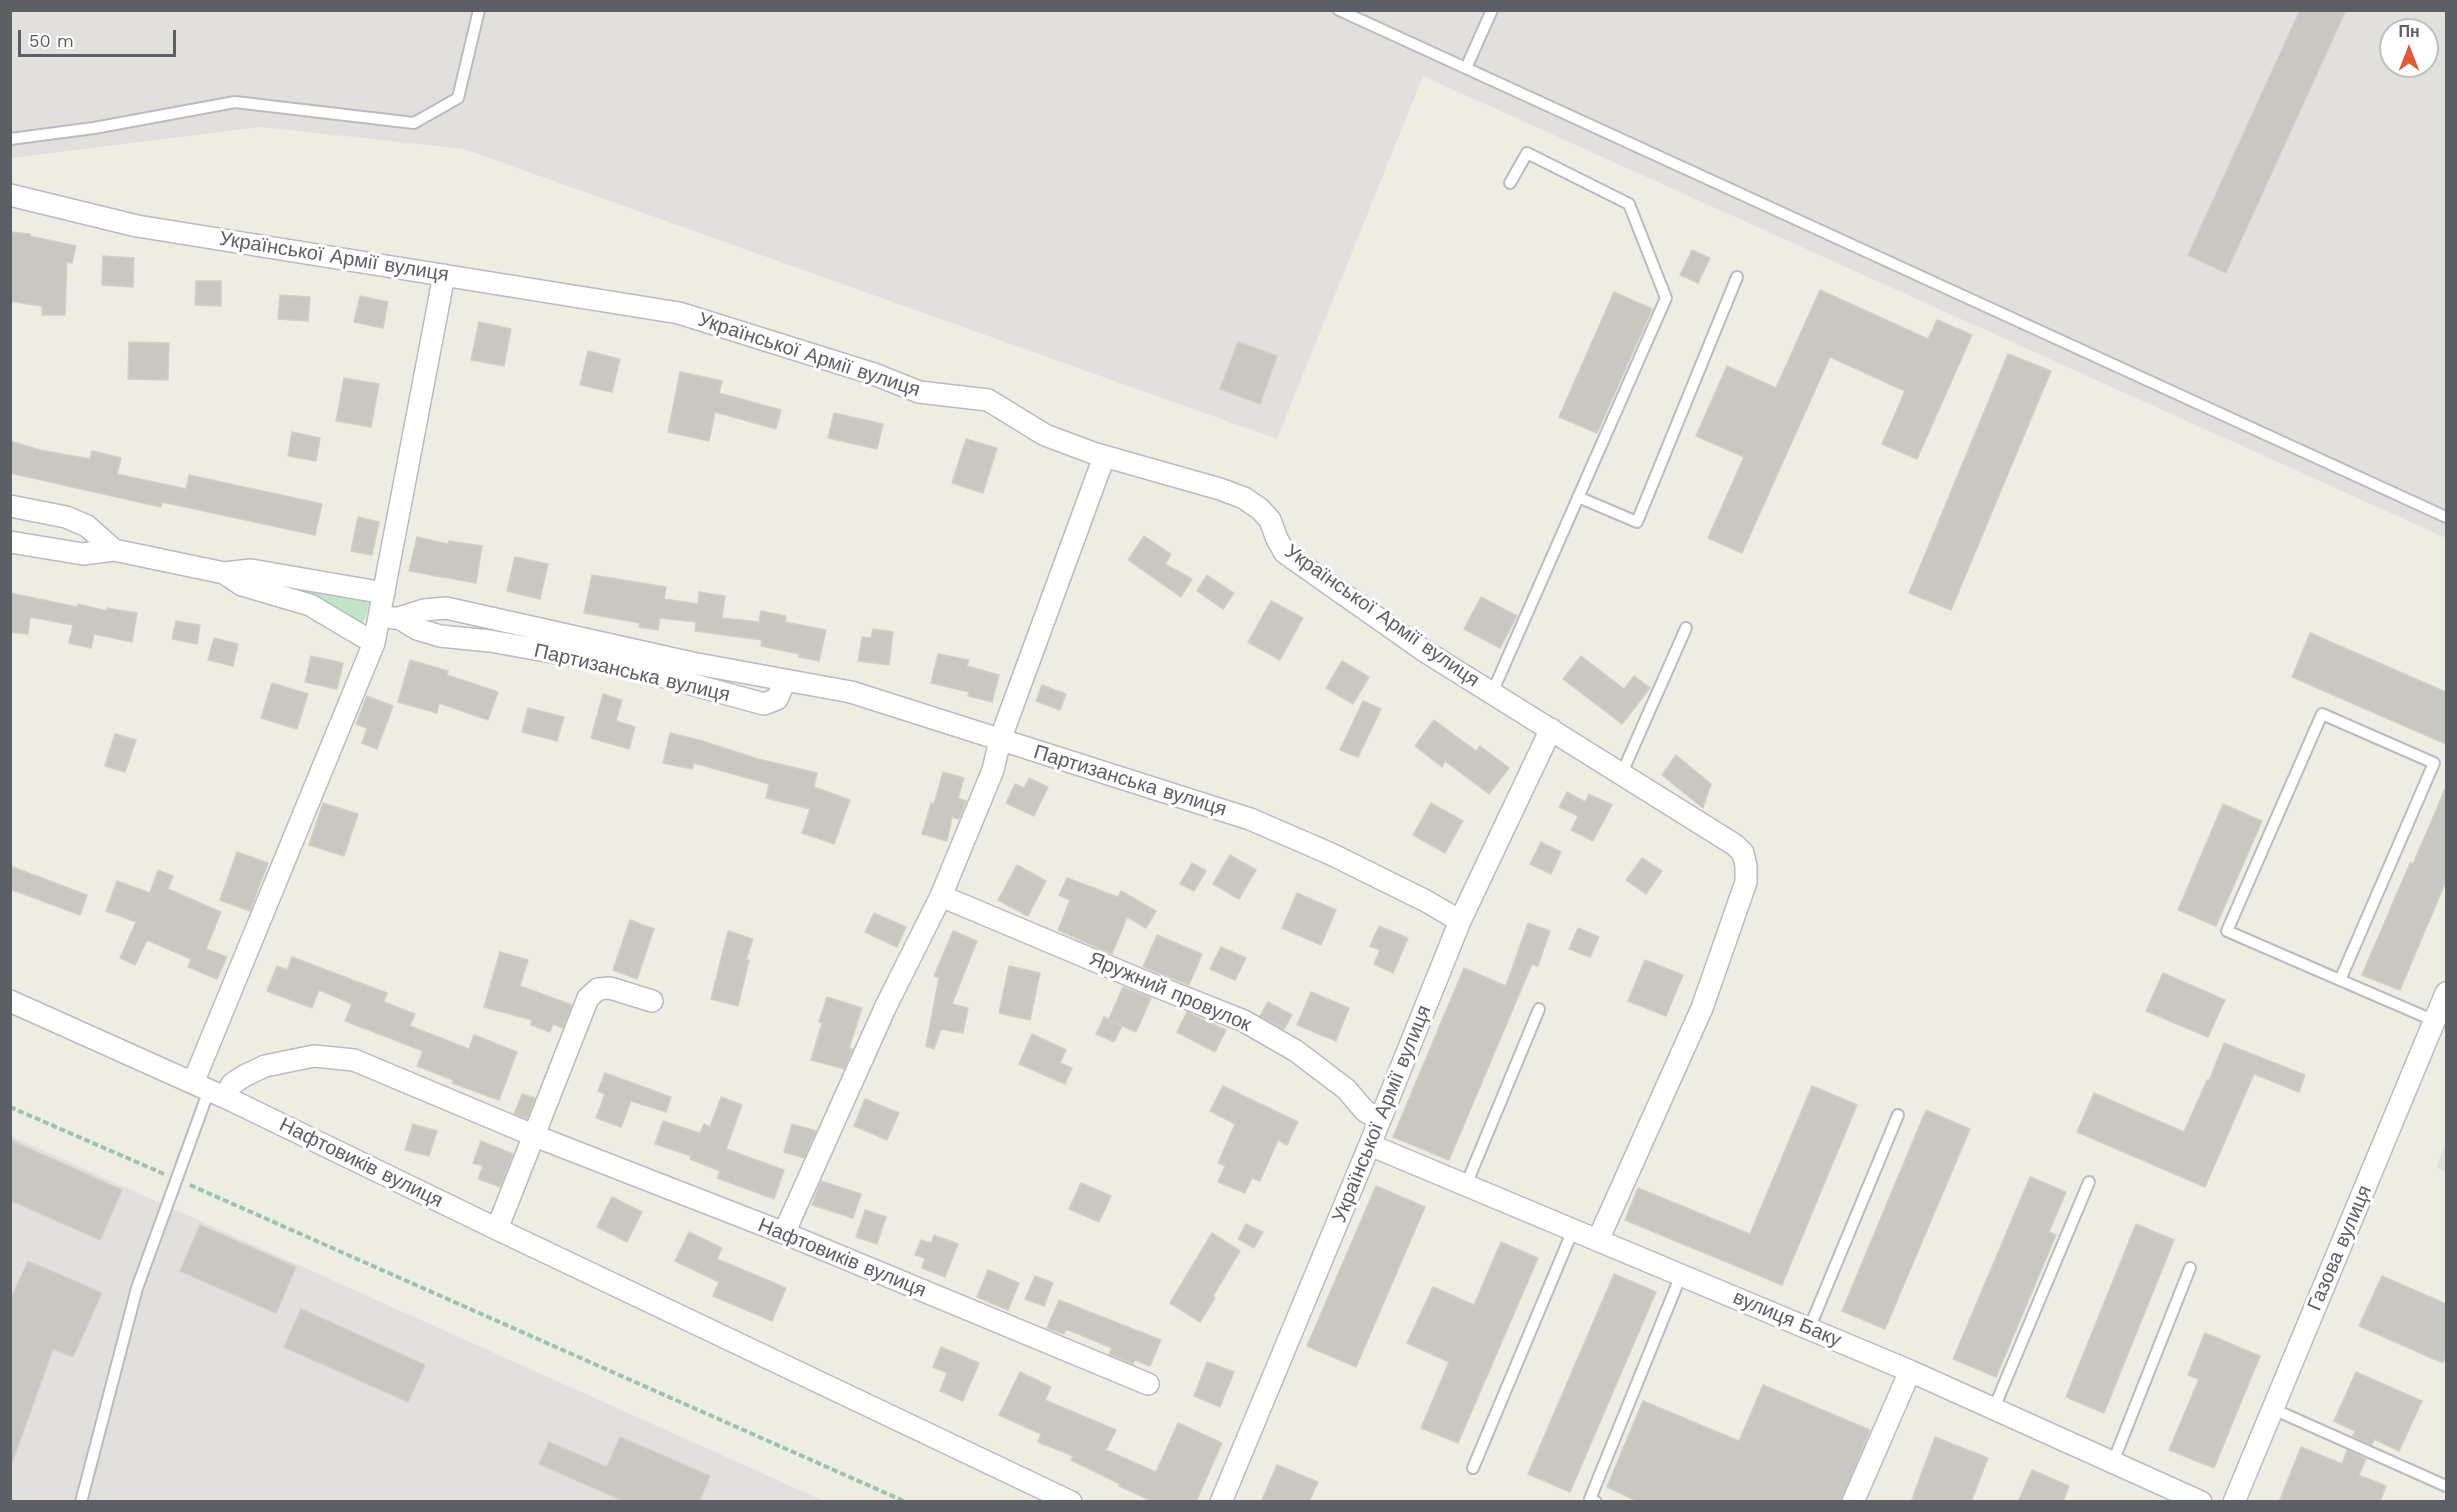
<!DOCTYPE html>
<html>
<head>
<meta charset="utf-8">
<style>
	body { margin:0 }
	#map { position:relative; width:2457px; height:1512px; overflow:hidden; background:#eeede4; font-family:"Work Sans",sans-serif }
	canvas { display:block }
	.frame { position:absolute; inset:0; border:12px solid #5c5f64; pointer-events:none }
	.north { position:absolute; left:2379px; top:18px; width:60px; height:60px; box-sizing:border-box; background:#fff; border:2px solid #bebfc1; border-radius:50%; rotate:0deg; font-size:16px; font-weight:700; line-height:24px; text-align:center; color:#5c5f64 }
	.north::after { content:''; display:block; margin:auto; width:21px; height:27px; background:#de5b3b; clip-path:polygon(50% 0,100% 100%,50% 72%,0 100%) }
	.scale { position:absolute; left:18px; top:30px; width:158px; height:27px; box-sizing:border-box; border:3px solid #5c5f64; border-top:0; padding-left:8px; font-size:18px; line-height:21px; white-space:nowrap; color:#5c5f64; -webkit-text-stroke:4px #fff; paint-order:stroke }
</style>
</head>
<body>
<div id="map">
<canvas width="2457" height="1512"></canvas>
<div class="frame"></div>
<div class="north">Пн</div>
<div class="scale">50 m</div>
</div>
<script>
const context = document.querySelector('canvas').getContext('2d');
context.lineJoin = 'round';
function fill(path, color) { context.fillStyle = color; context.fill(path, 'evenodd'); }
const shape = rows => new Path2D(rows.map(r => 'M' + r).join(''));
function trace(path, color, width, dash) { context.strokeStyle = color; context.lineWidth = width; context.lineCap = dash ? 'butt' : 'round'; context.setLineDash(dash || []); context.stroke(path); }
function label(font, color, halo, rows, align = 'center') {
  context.font = font + ' "Work Sans",sans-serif'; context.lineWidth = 6; context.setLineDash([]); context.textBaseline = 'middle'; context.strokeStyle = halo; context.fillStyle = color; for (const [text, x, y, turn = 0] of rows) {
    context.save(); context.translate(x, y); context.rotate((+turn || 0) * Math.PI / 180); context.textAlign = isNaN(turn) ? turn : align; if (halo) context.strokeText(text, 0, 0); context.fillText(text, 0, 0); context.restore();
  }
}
fill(shape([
	[10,11,2446,11,2446,538,1423,76,1277,439,464,149,261,127,11,158],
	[2391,30,2427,30,2427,66,2391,66],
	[11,1136,824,1501,11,1501],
	[2446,1142,2446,1172,2436,1167]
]), '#e2e0dc');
fill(shape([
	[259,574,371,600,361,630,253,585]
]), '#c3e4c7');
const building = shape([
	[2300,10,2346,10,2226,273,2188,255,2300,10],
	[10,232,30,234,30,236,76,246,72,263,67,262,65,315,42,315,42,306,10,301,10,232],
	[1692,250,1710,258,1698,283,1680,275,1692,250],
	[103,256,134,258,133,287,102,285,103,256],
	[196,281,221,281,221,306,195,305,196,281],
	[1820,290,1928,339,1937,320,1972,335,1917,459,1882,444,1905,391,1830,357,1742,553,1708,538,1744,457,1696,436,1727,366,1776,388,1820,290],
	[1614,292,1652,309,1597,433,1559,417,1614,292],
	[280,295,310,297,308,321,278,319,280,295],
	[360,296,388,302,383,328,354,322,360,296],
	[479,322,511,329,504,366,471,360,479,322],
	[129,342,169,343,168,380,128,379,129,342],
	[1238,342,1277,356,1260,404,1220,389,1238,342],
	[588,351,620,359,612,392,580,385,588,351],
	[2008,354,2051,371,1951,610,1909,593,2008,354],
	[680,372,722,381,719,393,781,410,776,429,715,412,709,441,668,432,680,372],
	[344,378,379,384,371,427,336,421,344,378],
	[834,413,883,424,877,449,828,438,834,413],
	[292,432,320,438,316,461,288,456,292,432],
	[966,439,997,448,983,493,952,483,966,439],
	[10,441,40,450,90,459,92,451,121,458,117,474,186,489,189,475,322,504,315,535,162,502,161,507,10,473,10,441],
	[358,517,379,522,372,555,351,551,358,517],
	[1144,536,1171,554,1165,564,1192,579,1181,597,1128,560,1144,536],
	[417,537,448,544,449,541,482,546,476,583,409,571,417,537],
	[515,557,548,564,540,599,507,591,515,557],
	[592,575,666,587,664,599,698,604,699,592,725,596,722,618,759,622,761,611,786,616,785,622,826,630,819,661,799,657,799,654,761,646,762,640,695,631,696,622,660,618,658,630,639,627,640,623,584,613,592,575],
	[1207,575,1234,593,1223,609,1197,591,1207,575],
	[10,593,77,607,78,604,107,611,107,608,137,613,132,642,94,634,91,648,69,643,73,625,30,617,28,634,10,632,10,593],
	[1481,597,1517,616,1500,648,1464,629,1481,597],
	[1271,601,1303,618,1280,660,1248,642,1271,601],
	[176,621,200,625,197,644,172,639,176,621],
	[873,629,893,632,889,665,858,661,862,637,871,638,873,629],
	[2310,633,2446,692,2446,744,2292,677,2310,633],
	[214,638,238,644,233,666,208,660,214,638],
	[938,654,969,660,967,666,999,675,992,702,968,696,969,692,931,683,938,654],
	[311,656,343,663,337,689,305,682,311,656],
	[1581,656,1624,689,1634,676,1650,688,1622,724,1563,679,1581,656],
	[410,660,448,671,447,675,498,692,488,720,439,703,437,713,398,702,410,660],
	[1342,661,1369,677,1353,704,1326,688,1342,661],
	[272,683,308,694,297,729,261,718,272,683],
	[1042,685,1066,694,1060,710,1036,701,1042,685],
	[603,694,622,700,616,721,635,727,629,749,591,738,603,694],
	[367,696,393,706,377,749,362,743,367,728,356,724,367,696],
	[1363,701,1381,709,1358,757,1340,750,1363,701],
	[528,708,564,717,557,741,522,732,528,708],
	[1434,720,1476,751,1480,746,1509,768,1489,794,1445,761,1442,767,1415,746,1434,720],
	[670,733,699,740,758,759,817,773,814,787,850,800,834,844,802,833,810,809,766,798,769,784,694,763,692,769,663,763,670,733],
	[115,734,136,740,125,772,105,766,115,734],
	[1676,755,1711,784,1703,808,1662,775,1676,755],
	[943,772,964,778,958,798,966,801,959,819,952,817,947,841,922,834,931,803,934,804,943,772],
	[1029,778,1048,787,1034,816,1006,803,1015,784,1024,788,1029,778],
	[2446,787,2446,881,2400,990,2362,975,2410,863,2413,864,2446,787],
	[1567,792,1585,802,1589,794,1612,805,1593,841,1571,830,1578,816,1559,807,1567,792],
	[323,803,358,814,344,856,309,845,323,803],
	[1431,803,1463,821,1445,853,1413,835,1431,803],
	[2223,804,2262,821,2216,926,2178,910,2223,804],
	[1541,842,1561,852,1551,874,1530,864,1541,842],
	[237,852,268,863,250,911,220,900,237,852],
	[1230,855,1256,870,1239,899,1213,884,1230,855],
	[1642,858,1662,871,1646,894,1626,880,1642,858],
	[1192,863,1206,871,1194,891,1180,884,1192,863],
	[1017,865,1046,881,1028,916,998,900,1017,865],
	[10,866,87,895,80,915,10,889,10,866],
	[158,870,173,876,168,889,221,912,206,949,227,957,217,979,188,967,191,959,147,940,135,965,120,958,136,922,106,911,117,881,150,893,158,870],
	[1067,878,1118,897,1121,891,1156,911,1146,928,1127,917,1112,954,1058,930,1070,900,1059,895,1067,878],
	[1297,893,1336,910,1321,945,1282,928,1297,893],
	[874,913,906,927,897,947,865,932,874,913],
	[630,920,654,929,637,979,613,970,630,920],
	[1528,923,1550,931,1538,966,1532,964,1449,1160,1393,1137,1464,968,1506,986,1528,923],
	[1379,926,1408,938,1393,973,1374,964,1380,950,1370,946,1379,926],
	[1578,928,1599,937,1590,957,1569,949,1578,928],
	[728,931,753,939,746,960,749,960,738,1006,711,999,728,931],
	[953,931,977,941,952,1004,968,1008,963,1033,941,1029,934,1049,926,1046,939,978,934,976,953,931],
	[1157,935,1202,954,1189,985,1143,967,1157,935],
	[1221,947,1246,958,1235,980,1210,969,1221,947],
	[500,952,528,960,520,986,572,1005,563,1028,553,1024,550,1032,531,1025,532,1020,484,1007,500,952],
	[292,957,387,993,384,1002,415,1014,410,1026,469,1049,474,1035,517,1052,499,1100,452,1083,453,1080,417,1066,423,1051,345,1021,352,1004,319,990,312,1008,267,991,277,966,287,970,292,957],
	[1645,960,1683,975,1666,1016,1628,1001,1645,960],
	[1009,966,1040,973,1030,1020,999,1013,1009,966],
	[2163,973,2225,1000,2208,1037,2146,1011,2163,973],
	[1123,987,1151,998,1136,1032,1111,1021,1122,1026,1114,1042,1096,1034,1104,1017,1109,1019,1123,987],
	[1311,992,1349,1008,1336,1041,1297,1025,1311,992],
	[827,997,862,1008,849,1048,853,1049,844,1069,811,1060,822,1023,819,1022,827,997],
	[1268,1002,1292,1015,1284,1029,1260,1016,1268,1002],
	[1187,1012,1226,1030,1215,1052,1177,1032,1187,1012],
	[1032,1034,1066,1050,1060,1063,1072,1068,1065,1084,1019,1064,1032,1034],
	[2224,1043,2305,1075,2299,1092,2254,1074,2205,1187,2077,1132,2094,1093,2184,1132,2207,1080,2209,1081,2224,1043],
	[605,1073,671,1097,666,1112,631,1101,621,1127,596,1118,605,1094,598,1091,605,1073],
	[1223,1086,1298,1122,1287,1145,1278,1140,1260,1181,1252,1178,1245,1193,1218,1182,1225,1166,1218,1163,1235,1124,1210,1111,1223,1086],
	[1812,1086,1857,1105,1782,1285,1625,1220,1638,1188,1750,1234,1812,1086],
	[522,1094,535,1098,527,1119,514,1114,522,1094],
	[721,1097,742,1105,726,1149,784,1170,774,1199,717,1178,720,1171,690,1159,691,1156,655,1144,663,1121,700,1133,704,1124,710,1127,721,1097],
	[865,1099,899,1113,887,1140,854,1126,865,1099],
	[1926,1110,1970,1129,1885,1329,1842,1311,1926,1110],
	[413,1124,437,1131,429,1156,405,1150,413,1124],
	[792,1124,816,1131,804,1158,784,1152,792,1124],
	[10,1140,122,1190,100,1240,10,1200,10,1140],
	[481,1141,513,1154,500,1187,478,1179,483,1166,473,1163,481,1141],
	[2030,1177,2066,1192,2049,1232,2056,1235,1996,1377,1953,1359,2030,1177],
	[821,1181,861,1194,853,1218,812,1205,821,1181],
	[1081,1183,1111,1196,1099,1222,1069,1209,1081,1183],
	[1376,1186,1425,1207,1356,1367,1307,1346,1376,1186],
	[612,1197,642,1212,627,1242,597,1227,612,1197],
	[865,1210,886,1217,877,1244,856,1237,865,1210],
	[1246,1224,1263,1232,1254,1248,1238,1239,1246,1224],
	[2136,1224,2174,1240,2104,1413,2066,1397,2136,1224],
	[200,1225,296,1267,276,1313,180,1271,200,1225],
	[689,1232,722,1248,717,1259,786,1288,772,1321,713,1296,719,1282,675,1261,689,1232],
	[1212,1233,1240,1251,1213,1296,1215,1298,1200,1322,1170,1303,1212,1233],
	[934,1235,958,1244,945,1277,922,1268,925,1258,915,1255,921,1240,931,1243,934,1235],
	[1501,1242,1538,1258,1458,1443,1421,1428,1449,1362,1407,1343,1433,1287,1474,1305,1501,1242],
	[28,1261,102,1293,73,1357,53,1349,13,1460,10,1459,10,1300,28,1261],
	[988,1270,1019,1283,1008,1310,977,1297,988,1270],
	[1614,1274,1656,1292,1570,1492,1528,1474,1614,1274],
	[1035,1276,1053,1283,1044,1306,1025,1299,1035,1276],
	[2382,1276,2446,1304,2446,1354,2443,1363,2359,1326,2382,1276],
	[1059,1300,1161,1340,1150,1366,1135,1360,1133,1364,1109,1354,1112,1348,1066,1329,1064,1334,1047,1328,1059,1300],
	[301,1309,425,1365,408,1402,284,1347,301,1309],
	[2205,1333,2260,1356,2214,1468,2169,1450,2199,1379,2188,1375,2205,1333],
	[941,1347,979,1363,963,1401,940,1391,947,1373,933,1367,941,1347],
	[1207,1362,1234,1372,1220,1407,1194,1396,1207,1362],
	[1020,1372,1051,1387,1045,1400,1116,1430,1106,1450,1156,1472,1178,1423,1222,1443,1196,1502,1154,1502,1119,1486,1120,1484,1071,1460,1073,1456,1038,1442,1041,1434,999,1415,1020,1372],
	[2356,1372,2422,1401,2399,1451,2374,1439,2372,1445,2353,1436,2355,1431,2334,1421,2356,1372],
	[1763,1385,1870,1430,1841,1502,1639,1502,1607,1487,1643,1401,1739,1441,1763,1385],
	[620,1437,710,1476,699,1502,626,1502,539,1464,549,1442,607,1467,620,1437],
	[1935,1437,1988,1458,1971,1502,1911,1502,1935,1437],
	[2301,1447,2342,1464,2347,1450,2366,1459,2359,1475,2386,1486,2380,1502,2279,1502,2301,1447],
	[1277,1465,1318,1482,1309,1502,1261,1502,1277,1465],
	[2032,1470,2069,1486,2063,1502,2018,1502,2032,1470]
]);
fill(building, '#c9c7c2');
trace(building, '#d2cfc3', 1.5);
const service = shape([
	[1339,10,2446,517],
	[1466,68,1492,10],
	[10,139,94,128,235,102,414,123,458,98,479,10],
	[1578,497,1637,522,1737,277],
	[1492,693,1666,298,1629,204,1527,153,1510,183],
	[1622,773,1686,628],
	[2340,980,2434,763,2322,714,2227,931,2340,980,2435,1021],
	[1466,1185,1539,1009],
	[1809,1329,1898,1115],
	[1994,1408,2089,1182],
	[2273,1409,2446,1486],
	[2113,1462,2190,1268],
	[1473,1468,1573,1230],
	[81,1502,137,1288,209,1090],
	[1596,1502,1590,1499,1681,1275]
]);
const minor = shape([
	[10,195,137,226,679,313,874,374,919,392,988,400,1045,435,1093,453,1220,489,1244,498,1260,509,1270,520,1277,539,1285,553,1423,650,1735,845,1743,853,1746,866,1746,882,1702,1008,1598,1240],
	[10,506,66,517,87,526,114,550],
	[10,542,83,554,114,550,224,573,251,570,384,593],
	[224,573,242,585,310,605,374,643],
	[392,618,399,618,417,629,440,636,490,641,613,663,764,704,777,699,785,681],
	[399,618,424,610,446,608,692,663,851,692,1250,819,1331,854,1426,901,1460,921],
	[941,896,1143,981,1244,1021,1296,1051,1346,1089,1365,1111,1380,1120],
	[10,1001,233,1101,497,1229,1071,1502],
	[193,1083,374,643,444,275],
	[225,1097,232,1084,244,1076,265,1066,314,1056,354,1060,535,1136,784,1233,1148,1384],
	[1370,1145,1910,1371,2201,1502],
	[497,1229,588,998,598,989,610,988,652,1001],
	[784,1233,886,1006,941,896,993,770,1000,740,1104,457],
	[1221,1502,1380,1120,1460,921,1551,729],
	[1853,1502,1910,1371],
	[2234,1502,2446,993]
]);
trace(service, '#b9bbc0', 14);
trace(minor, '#b9bbc0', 24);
trace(shape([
	[10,1107,164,1174],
	[190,1185,906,1502]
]), '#9cc4ac', 4, [6, 3]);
trace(service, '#fff', 10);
trace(minor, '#fff', 21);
label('20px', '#5c5f64', '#fff', [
	["Української Армії вулиця",334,257,9],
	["Української Армії вулиця",809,355,18],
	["Української Армії вулиця",1382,616,35],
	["Партизанська вулиця",632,673,13],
	["Партизанська вулиця",1130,781,17],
	["Яружний провулок",1170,992,23],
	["Української Армії вулиця",1382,1114,-68],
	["Нафтовиків вулиця",361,1163,26],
	["Газова вулиця",2340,1248,-67],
	["Нафтовиків вулиця",842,1258,22],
	["вулиця Баку",1787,1319,23]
]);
</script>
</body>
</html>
